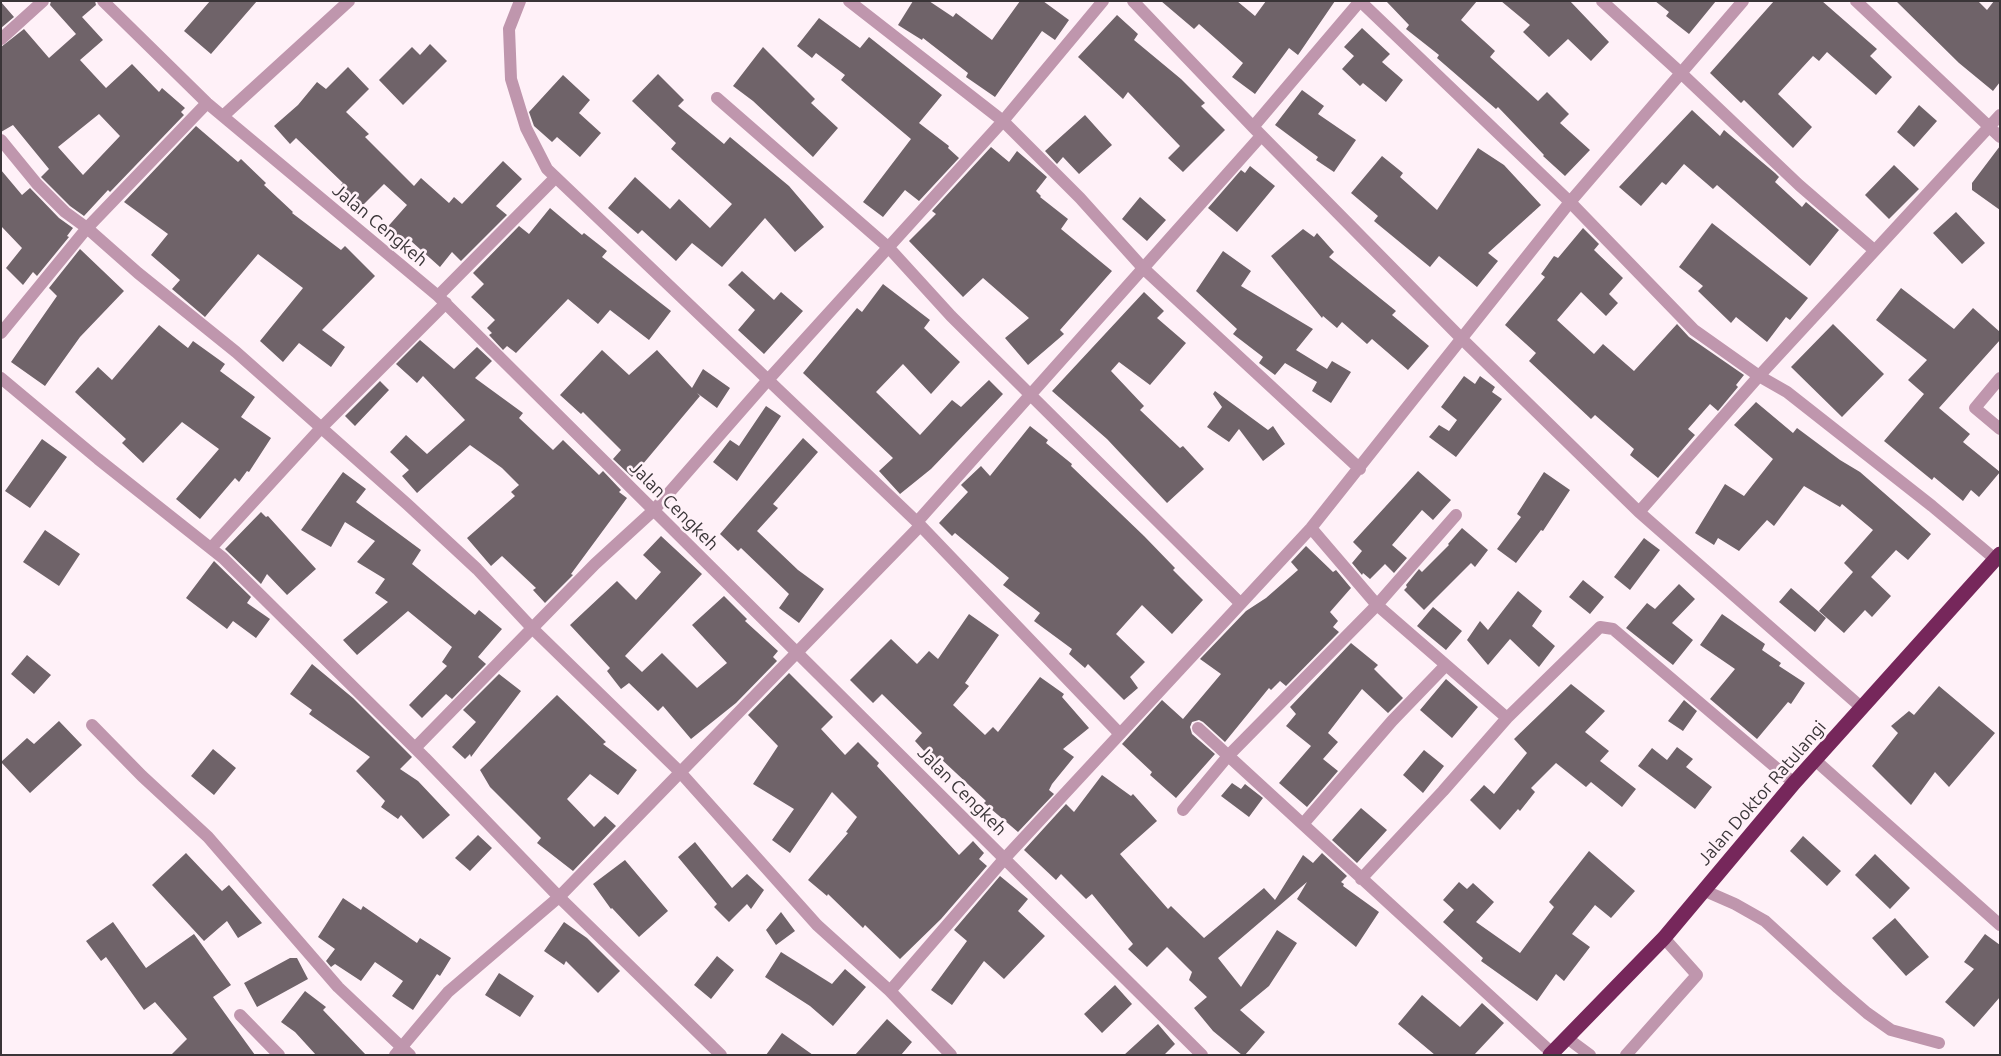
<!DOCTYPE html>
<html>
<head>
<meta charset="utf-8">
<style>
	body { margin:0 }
	#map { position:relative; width:2001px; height:1056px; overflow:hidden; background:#fff1f8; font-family:Ubuntu,sans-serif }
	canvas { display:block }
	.frame { position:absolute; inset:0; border:2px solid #3a3538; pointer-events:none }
</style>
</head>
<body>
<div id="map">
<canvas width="2001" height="1056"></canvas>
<div class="frame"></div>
</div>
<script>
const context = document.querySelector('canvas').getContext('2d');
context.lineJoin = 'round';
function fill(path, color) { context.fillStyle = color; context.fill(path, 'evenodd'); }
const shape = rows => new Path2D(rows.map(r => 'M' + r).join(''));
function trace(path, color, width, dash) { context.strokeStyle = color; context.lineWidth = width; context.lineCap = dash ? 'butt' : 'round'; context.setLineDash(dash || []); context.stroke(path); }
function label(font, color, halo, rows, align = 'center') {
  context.font = font + ' Ubuntu,sans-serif'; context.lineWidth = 5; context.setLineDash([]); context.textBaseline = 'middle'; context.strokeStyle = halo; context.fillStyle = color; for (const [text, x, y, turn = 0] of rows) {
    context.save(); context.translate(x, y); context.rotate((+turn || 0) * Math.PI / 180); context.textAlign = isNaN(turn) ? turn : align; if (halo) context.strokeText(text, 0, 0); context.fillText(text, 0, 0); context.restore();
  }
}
fill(shape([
	[51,1,95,1,96,5,82,17,103,40,80,60,106,88,132,64,159,92,162,88,185,108,181,112,184,115,110,192,108,190,84,216,70,206,41,177,49,169,13,125,1,132,1,47,24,29,49,58,76,34,50,5],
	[99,114,120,136,83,175,58,147],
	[210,1,257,1,211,54,184,31],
	[913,1,929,1,953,17,956,13,992,40,1020,1,1043,1,1069,20,1055,40,1042,31,995,97,966,77,968,73,923,38,922,40,898,25],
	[1161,1,1237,1,1255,16,1266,1,1335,1,1298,55,1289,48,1255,94,1232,77,1243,63,1199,24,1194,29],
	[1386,1,1477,1,1461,20,1495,51,1490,57,1538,101,1547,92,1569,114,1560,123,1590,150,1565,176,1543,156,1544,155,1498,107,1496,109,1437,58,1439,55,1406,29,1409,25],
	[1501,1,1570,1,1609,42,1591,61,1568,39,1549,57,1523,32,1530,25],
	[1655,1,1716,1,1689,34,1666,16,1669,12],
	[1774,1,1822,1,1877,49,1870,56,1892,77,1876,95,1827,52,1819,61,1813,56,1778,94,1812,127,1793,148,1744,100,1741,103,1710,73],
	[1896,1,1978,1,1987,10,1994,1,2000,1,2000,82,1993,91,1959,63],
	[1,2,14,17,1,28],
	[1117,15,1138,34,1134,40,1181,79,1205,103,1201,106,1225,130,1183,172,1168,158,1180,146,1128,92,1123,99,1078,57],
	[819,18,860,48,869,37,942,95,919,123,949,146,948,148,959,158,919,201,905,190,883,217,863,202,911,139,841,80,845,75,816,53,812,58,797,46],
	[1362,28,1390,54,1382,62,1403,80,1386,102,1363,83,1360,86,1342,69,1354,56,1344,47],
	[430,44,447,61,403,105,379,80,412,47,420,55],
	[763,47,815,99,811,103,838,128,813,157,753,101,733,86],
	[348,67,369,89,346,112,369,134,365,137,414,186,421,178,449,203,454,197,462,204,503,161,522,179,496,206,507,215,461,261,452,252,440,267,411,241,405,249,384,231,407,205,384,184,362,206,341,185,343,183,296,138,290,144,274,126,298,105,317,82,326,89],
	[658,74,684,100,678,106,724,144,730,137,789,186,824,227,795,252,765,218,722,267,692,243,676,261,642,230,638,234,608,208,635,177,670,209,679,199,710,228,732,204,671,149,676,143,632,101],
	[563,75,590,100,579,113,601,133,580,157,557,137,552,142,534,126,529,112],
	[1302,90,1324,106,1318,114,1356,140,1334,172,1316,160,1318,157,1275,125],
	[1919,105,1937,121,1914,147,1897,132],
	[1692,110,1720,136,1724,130,1775,173,1779,177,1775,182,1802,207,1806,202,1839,230,1810,266,1717,185,1713,189,1684,164,1666,185,1662,182,1641,206,1619,187],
	[1085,115,1112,145,1079,174,1063,157,1057,164,1045,151],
	[196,126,238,162,241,159,266,183,264,185,293,212,292,213,341,250,345,246,375,276,322,330,345,347,331,367,299,343,283,362,260,341,303,288,258,254,205,317,172,289,180,280,151,255,168,234,124,202],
	[2000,146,2000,210,1972,190,1972,183],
	[991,147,1009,162,1017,151,1047,177,1036,191,1041,196,1040,197,1068,219,1061,229,1112,271,1060,330,1064,334,1028,365,1005,338,1029,318,983,278,963,297,909,241,936,214,932,211],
	[1478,148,1504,165,1541,205,1488,253,1498,261,1477,287,1439,256,1430,267,1374,221,1378,216,1351,193,1382,156,1403,173,1400,177,1437,210],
	[1894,165,1919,189,1889,219,1865,195],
	[1250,166,1275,186,1237,232,1208,208,1241,170,1245,173],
	[1,170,22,195,30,188,59,218,73,228,67,236,69,237,37,276,33,272,23,285,6,268,22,248,1,226],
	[1140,197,1166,220,1147,241,1122,219],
	[550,208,582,235,584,233,607,251,602,257,671,311,649,340,610,310,598,324,568,299,516,353,507,346,503,350,489,335,492,333,487,328,495,320,471,297,484,284,473,273,519,226,529,234],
	[1956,212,1985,243,1962,264,1933,233],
	[1712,223,1808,298,1790,320,1786,317,1767,342,1736,317,1731,323,1698,291,1703,286,1679,267],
	[1583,228,1599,244,1594,250,1623,278,1609,294,1618,303,1606,316,1581,292,1557,320,1594,354,1603,344,1634,371,1677,324,1689,337,1744,375,1736,385,1738,387,1718,411,1710,404,1688,429,1695,435,1658,478,1630,455,1634,449,1595,415,1591,419,1529,361,1536,353,1505,325,1545,277,1541,274,1554,256,1558,258],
	[1303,229,1314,237,1317,233,1334,252,1329,257,1396,311,1392,315,1429,346,1408,370,1372,339,1367,344,1342,322,1337,328,1323,316,1322,318,1271,256],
	[80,249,124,291,80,337,45,386,11,362,57,296,49,288],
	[1223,251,1251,271,1241,286,1313,329,1296,350,1327,369,1332,361,1351,372,1331,403,1312,391,1317,382,1285,363,1275,375,1259,363,1263,357,1233,334,1237,329,1196,291],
	[742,271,774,300,781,292,803,311,764,354,738,330,755,310,728,285],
	[883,284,930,320,924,328,960,362,931,394,903,364,876,392,920,435,952,400,961,407,989,380,1003,394,931,469,900,494,879,471,893,458,803,373,857,308,862,312],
	[1901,288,1954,329,1973,308,2000,332,2000,340,1939,408,1970,434,1963,442,2000,472,1979,497,1971,490,1963,501,1934,477,1932,480,1884,441,1924,394,1908,380,1927,360,1876,320],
	[1144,292,1164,311,1157,318,1186,343,1150,385,1119,362,1111,371,1144,406,1140,410,1180,448,1183,446,1204,469,1167,503,1107,439,1052,391],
	[1833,324,1884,374,1842,417,1791,367],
	[159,325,188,348,193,341,225,364,220,371,255,397,241,417,271,438,249,472,247,471,239,482,235,478,200,519,176,499,219,449,182,422,143,463,122,443,126,439,75,392,98,367,112,380],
	[420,340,454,369,477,347,492,361,475,378,523,413,519,418,553,450,563,440,599,475,603,471,621,490,619,492,627,498,571,574,573,575,545,603,533,590,536,588,502,556,491,566,467,538,515,496,511,492,519,485,502,468,470,445,417,493,402,476,409,470,390,452,406,435,427,454,465,420,423,376,417,383,396,364],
	[602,350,629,375,657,350,692,388,703,369,730,388,717,408,697,393,700,396,632,477,613,459,621,450,583,412,581,414,560,395],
	[1464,376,1475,384,1480,376,1495,387,1492,392,1502,399,1456,457,1429,437,1439,425,1449,431,1457,420,1441,407],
	[380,381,389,390,355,426,345,416],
	[1215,391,1268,430,1273,426,1285,444,1263,461,1239,429,1229,442,1207,427,1222,407,1213,394],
	[1756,402,1793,433,1797,428,1840,460,1860,472,1931,534,1908,560,1896,550,1871,577,1891,596,1872,617,1865,610,1844,633,1819,611,1853,572,1844,563,1873,530,1842,504,1840,507,1804,486,1774,526,1767,520,1739,551,1718,538,1714,545,1695,533,1725,484,1744,496,1773,459,1734,425],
	[766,406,781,416,737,481,713,462,730,440,739,446],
	[1030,426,1048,440,1046,443,1072,464,1071,466,1144,536,1175,568,1173,570,1203,600,1172,634,1142,605,1116,634,1145,662,1130,677,1138,688,1124,700,1088,664,1085,668,1069,654,1072,649,1034,621,1040,613,1003,585,1009,578,955,533,952,536,939,523,968,492,961,485,963,483,981,466,990,476],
	[803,438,818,452,773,504,778,508,757,531,798,570,824,589,799,623,779,608,789,594,741,548,738,551,720,534],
	[42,439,67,457,30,508,5,491],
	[1418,471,1451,500,1433,520,1422,510,1392,545,1407,558,1394,573,1385,564,1370,579,1363,573,1362,575,1352,563,1362,551,1353,542],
	[343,472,366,489,356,502,421,550,412,564,475,615,479,610,502,629,478,657,486,664,452,699,446,694,422,718,409,705,447,666,442,662,452,647,408,611,357,655,343,640,388,602,375,593,385,579,357,562,375,541,345,522,331,547,301,530],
	[1544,472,1570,490,1543,531,1541,530,1516,563,1497,549,1521,517,1517,514],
	[261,512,266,517,268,516,316,569,287,595,267,574,261,584,225,549],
	[1462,528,1488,550,1475,567,1471,563,1424,610,1404,590,1407,587,1406,585,1419,569,1422,572,1449,545,1448,544],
	[45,530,80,554,59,586,23,562],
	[661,536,702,574,625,656,642,672,662,653,697,688,727,663,692,625,724,596,747,619,745,621,778,651,773,657,777,661,736,703,691,739,663,706,658,711,629,683,621,689,607,671,610,668,570,625,617,581,636,600,661,572,643,555],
	[1644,538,1660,550,1630,590,1614,577],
	[1306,546,1333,572,1336,570,1351,588,1330,612,1338,621,1333,627,1339,632,1286,686,1280,681,1271,690,1269,688,1225,742,1203,722,1199,720,1192,722,1190,727,1192,734,1215,754,1176,798,1150,775,1152,772,1122,744,1162,700,1183,719,1221,674,1200,659,1246,611,1266,598,1298,570,1291,562],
	[214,561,251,597,247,603,270,619,256,638,233,621,227,629,186,598],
	[1583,580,1604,597,1590,614,1569,597],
	[1679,584,1695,599,1672,623,1693,640,1673,665,1626,628,1647,603,1655,609],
	[1791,588,1826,618,1815,632,1779,602],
	[1518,591,1542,611,1532,626,1555,646,1539,667,1510,639,1488,665,1467,640,1480,621,1488,630],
	[1433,607,1462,631,1446,650,1417,626],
	[969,614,999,635,965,683,969,686,953,705,985,735,993,727,998,732,1040,677,1064,694,1062,697,1089,728,1063,749,1074,757,1052,784,1049,790,1054,794,1018,832,984,803,986,801,940,758,935,763,915,741,922,733,882,694,873,703,850,680,891,639,917,664,929,651,938,659],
	[1722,614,1765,644,1762,650,1781,663,1779,666,1805,683,1791,704,1788,702,1757,739,1710,699,1735,669,1700,645],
	[1351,643,1378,665,1374,669,1403,698,1388,713,1362,689,1328,733,1338,742,1323,759,1338,771,1307,807,1279,783,1311,746,1286,726,1296,714,1290,707],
	[27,655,51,675,34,694,11,674],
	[312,664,353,698,412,757,400,769,418,781,450,815,423,839,401,815,398,819,381,807,385,801,356,771,370,757,309,714,312,710,290,694],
	[789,673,833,717,821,729,845,755,858,742,879,763,877,766,959,855,973,841,984,853,979,859,987,866,941,919,900,959,865,925,863,928,828,894,827,896,808,880,848,833,846,832,857,817,832,792,790,853,772,840,794,809,753,784,778,746,748,715],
	[499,674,521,691,471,757,470,754,465,759,452,747,476,722,463,710],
	[1446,679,1478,707,1452,738,1420,710],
	[1571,684,1605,711,1585,732,1609,751,1600,761,1636,789,1622,807,1591,782,1586,787,1556,763,1531,788,1535,792,1520,811,1518,809,1500,830,1470,800,1484,785,1494,794,1527,753,1514,739],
	[1939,686,1995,733,1949,787,1935,772,1911,805,1872,766,1898,733,1891,726,1909,711,1914,715],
	[557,695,606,742,603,744,637,770,618,795,590,774,567,799,594,827,605,816,616,826,573,871,537,843,541,838,490,787,480,770],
	[1684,700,1697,711,1683,731,1668,721],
	[59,721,82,745,30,793,1,762,27,738,34,744],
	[1677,747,1693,759,1686,767,1712,787,1695,809,1638,766,1652,748,1667,760],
	[213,749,236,768,214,795,191,776],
	[1424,750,1444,766,1423,793,1403,775],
	[1102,775,1131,796,1133,794,1157,821,1120,854,1168,909,1171,906,1204,938,1264,888,1275,900,1303,855,1313,863,1322,853,1347,876,1341,882,1344,884,1343,886,1379,912,1356,947,1297,899,1307,882,1218,958,1241,987,1277,930,1297,943,1269,986,1240,1010,1265,1032,1245,1055,1242,1055,1213,1031,1194,1008,1207,997,1189,980,1192,972,1167,947,1147,967,1128,949,1133,944,1092,894,1086,899,1061,874,1056,880,1024,850,1066,804,1074,812],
	[1232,783,1241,789,1245,784,1263,798,1249,817,1221,796],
	[1361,808,1387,830,1357,863,1332,840],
	[478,835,492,848,470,871,455,858],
	[1803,836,1841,871,1827,886,1790,851],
	[695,842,732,888,747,874,764,890,751,909,747,904,729,922,714,907,717,904,678,857],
	[1589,851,1635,891,1611,918,1595,905,1572,934,1590,947,1564,981,1556,974,1537,1001,1481,961,1483,958,1443,922,1454,910,1443,900,1459,882,1467,889,1473,883,1494,902,1476,922,1520,953,1554,907,1549,902],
	[186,853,222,891,229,885,262,923,238,938,227,921,204,941,152,885],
	[1875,854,1910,888,1890,909,1855,875],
	[625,860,668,911,639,937,612,908,611,909,593,884],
	[1000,876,1028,899,1018,911,1045,936,1004,979,984,961,952,1005,931,990,967,941,954,930],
	[343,898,361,910,363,906,417,943,420,938,451,958,440,976,437,974,413,1010,392,996,403,981,375,962,361,981,335,964,331,967,326,961,335,949,318,937],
	[781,912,795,931,776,945,766,930],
	[1895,918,1929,957,1906,976,1872,938],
	[113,922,146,968,194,934,231,985,213,997,255,1055,171,1055,187,1039,155,1002,144,1010,106,957,101,961,86,941],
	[564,922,587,938,620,971,598,993,566,961,564,965,544,951],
	[1985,934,2000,945,2000,997,1974,1027,1945,1002,1974,969,1964,962],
	[781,952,832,984,845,969,866,987,833,1026,810,1006,765,977],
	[717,956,734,970,711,999,694,985],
	[290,958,297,958,308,979,257,1007,244,983],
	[499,973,534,996,520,1017,485,995],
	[1115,985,1132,1004,1102,1033,1084,1014],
	[305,991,326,1007,323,1010,366,1055,316,1055,295,1032,281,1022],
	[1422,995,1460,1027,1482,1003,1504,1023,1474,1055,1435,1055,1398,1024],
	[887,1019,912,1042,901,1055,855,1055],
	[1158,1024,1175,1044,1164,1055,1124,1055],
	[782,1033,813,1055,766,1055]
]), '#6f6369');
trace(shape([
	[1,39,43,1],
	[2000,378,1975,408,2000,429],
	[1567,1038,1590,1055],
	[1626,1055,1697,975,1664,938]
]), '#bf96ad', 12);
trace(shape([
	[103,1,207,103,438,296,1202,1055],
	[520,1,509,29,511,79,526,128,547,169,917,522,1120,734],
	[849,1,1003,121,1080,198,1143,268,1360,469],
	[1133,1,1253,127,1461,338,1639,512,1861,707],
	[1360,1,1570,202,1694,330,1759,376,1787,392,1932,506,1995,559],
	[1602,1,1682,74,1799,185,1874,250],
	[1856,1,2000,137],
	[717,98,889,248,951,316,1240,603],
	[223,116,349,1],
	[1253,127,1360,1],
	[1,140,37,184,65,212,87,228,138,273,236,352,407,504,477,569,532,628,680,772,817,925,890,991,951,1055],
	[438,296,555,178],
	[1,333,87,228,207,103],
	[1,378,98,459,223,558,425,758,559,897,721,1055],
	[1639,512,1759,376,2000,115],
	[917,522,1261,136],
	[1311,528,1377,605,1507,718],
	[211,548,321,428,446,303],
	[92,725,142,776,208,837,338,987,410,1055],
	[1198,728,1552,1053],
	[415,748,595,564,654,510,767,381,1003,121,1103,1],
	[1815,760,2000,925],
	[1183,810,1228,756,1377,605,1456,515],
	[1303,824,1392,721,1446,665],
	[1361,879,1443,791,1507,718,1600,627,1613,629,1794,783],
	[1703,890,1735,904,1765,921,1838,988,1867,1013,1891,1030,1939,1043],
	[890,991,1005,858,1311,528,1570,202,1743,1],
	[240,1015,279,1055],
	[395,1055,448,992,559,897,920,526]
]), '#bf96ad', 12);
trace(shape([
	[1550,1055,1664,938,1794,783,2000,554]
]), '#76275b', 15);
label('18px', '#3a3538', '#fff1f8', [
	["Jalan Cengkeh",380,225,40],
	["Jalan Cengkeh",674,506,45],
	["Jalan Cengkeh",962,791,45],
	["Jalan Doktor Ratulangi",1762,793,-49]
]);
</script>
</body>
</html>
